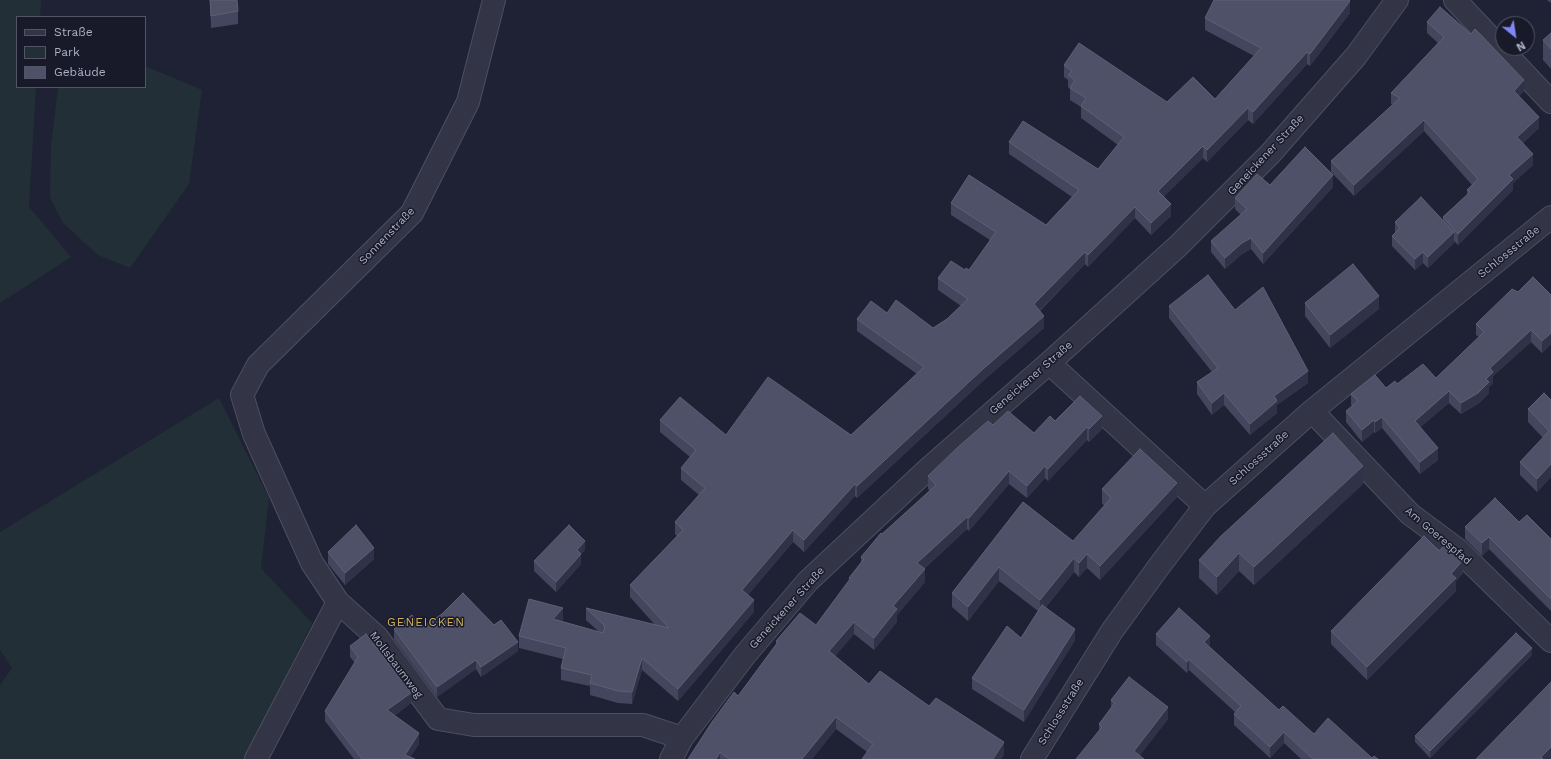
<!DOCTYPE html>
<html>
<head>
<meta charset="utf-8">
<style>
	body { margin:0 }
	#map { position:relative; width:1551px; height:759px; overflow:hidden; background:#1f2234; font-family:"Work Sans",sans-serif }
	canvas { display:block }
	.legend { position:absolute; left:16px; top:16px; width:130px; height:72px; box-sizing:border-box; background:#181a29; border:1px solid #535566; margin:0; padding:5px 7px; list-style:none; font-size:12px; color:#acaec2 }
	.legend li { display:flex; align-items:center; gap:8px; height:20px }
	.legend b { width:20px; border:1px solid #535566 }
	.north { position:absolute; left:1495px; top:16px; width:40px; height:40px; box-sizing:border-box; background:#181a29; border:1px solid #535566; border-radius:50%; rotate:150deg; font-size:11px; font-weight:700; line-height:16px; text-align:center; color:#acaec2 }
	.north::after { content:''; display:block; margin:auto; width:14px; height:18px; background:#8087f4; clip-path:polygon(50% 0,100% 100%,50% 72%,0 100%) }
</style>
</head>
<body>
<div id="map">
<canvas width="1551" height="759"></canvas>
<ul class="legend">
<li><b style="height:5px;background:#333445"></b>Straße</li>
<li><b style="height:11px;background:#222f37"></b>Park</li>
<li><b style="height:11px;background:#4e5168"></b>Gebäude</li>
</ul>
<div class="north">N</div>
</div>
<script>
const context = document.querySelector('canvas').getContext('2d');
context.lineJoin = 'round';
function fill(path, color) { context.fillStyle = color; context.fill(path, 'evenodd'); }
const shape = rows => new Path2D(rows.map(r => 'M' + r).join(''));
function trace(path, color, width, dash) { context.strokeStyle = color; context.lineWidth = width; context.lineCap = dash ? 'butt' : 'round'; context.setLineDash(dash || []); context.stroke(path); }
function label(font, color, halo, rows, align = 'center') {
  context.font = font + ' "Work Sans",sans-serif'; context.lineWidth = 3; context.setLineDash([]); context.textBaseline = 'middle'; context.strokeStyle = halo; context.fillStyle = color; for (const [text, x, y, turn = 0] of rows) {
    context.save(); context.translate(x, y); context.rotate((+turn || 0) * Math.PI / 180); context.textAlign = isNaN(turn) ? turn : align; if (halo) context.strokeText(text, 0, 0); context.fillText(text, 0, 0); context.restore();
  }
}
fill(shape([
	[0,0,41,0,40,17,17,17,17,87,36,87,29,207,71,257,0,303],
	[145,66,202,90,189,184,130,268,98,255,63,223,50,197,51,146,58,87,145,87],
	[219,398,269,498,261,568,312,623,245,759,0,759,0,685,12,668,0,650,0,532]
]), '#222f37');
const minor = shape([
	[494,0,468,102,412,213,258,365,242,395,254,434,312,563,338,602,377,637,438,719,474,725,643,725,682,738],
	[1455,0,1551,102],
	[1049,363,1205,506],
	[1312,411,1410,514,1457,549,1551,641],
	[256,759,338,602],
	[671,759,682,738,745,655,808,581,928,469,1049,363,1178,246,1270,154,1356,56,1397,0],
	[1032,759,1112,631,1160,565,1205,506,1312,411,1551,217]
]);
trace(minor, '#4d4f60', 24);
trace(minor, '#333445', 22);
fill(shape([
	[210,0,237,0,238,11,238,24,211,28],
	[1547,0,1551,0,1551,3],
	[1350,13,1310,66,1307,64,1253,124,1248,120,1207,162,1203,158,1163,197,1171,216,1151,235,1135,218,1088,267,1085,264,1040,311,1044,328,983,381,857,498,855,496,804,552,793,542,748,595,754,612,678,701,642,670,632,704,618,703,590,695,590,686,561,680,561,668,563,659,519,648,519,636,563,620,562,621,599,632,586,620,586,608,655,625,630,597,630,585,677,536,675,534,675,522,699,495,681,480,681,468,690,457,660,432,660,420,726,435,851,435,917,374,857,331,857,319,887,313,933,328,947,319,961,306,938,290,938,278,965,270,969,270,990,240,951,215,951,203,1046,225,1072,197,1009,154,1009,142,1098,169,1118,145,1081,118,1081,107,1070,100,1070,89,1068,87,1068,80,1064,77,1064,65,1167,102,1215,99,1254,56,1205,30,1205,18],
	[1427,22,1524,91,1519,96,1539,128,1523,143,1533,165,1513,183,1513,190,1458,245,1454,241,1454,243,1428,268,1423,263,1415,270,1392,246,1392,236,1395,233,1395,222,1443,220,1443,217,1467,195,1467,190,1472,185,1424,131,1354,196,1331,172,1331,161,1393,104,1391,104,1391,93,1438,43,1427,33],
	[1551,33,1551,69,1543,60,1543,40],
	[1270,185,1333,187,1263,264,1251,249,1242,254,1225,269,1211,252,1211,241,1241,215,1235,209,1235,198],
	[1518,292,1551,295,1551,344,1542,353,1531,342,1493,376,1493,383,1489,387,1489,393,1478,404,1461,414,1449,403,1420,427,1438,460,1420,474,1382,428,1375,433,1374,432,1362,442,1346,422,1346,411,1352,406,1351,405,1351,394,1386,388,1397,384,1436,378,1479,337,1476,335,1476,324],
	[1305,303,1379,309,1330,348,1305,316],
	[1169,306,1235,310,1308,383,1277,405,1277,413,1250,435,1224,405,1212,415,1197,394,1197,382,1212,372,1169,318],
	[1551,400,1551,477,1537,492,1520,475,1520,462,1543,438,1528,422,1528,409],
	[1055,421,1102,429,1089,442,1087,440,1048,481,1045,478,1027,498,1009,484,969,531,967,529,924,569,925,582,897,615,897,622,874,650,854,634,835,656,869,684,929,706,1004,754,1001,759,862,759,867,752,836,729,812,759,688,759,738,696,776,644,776,641,816,625,849,582,849,578,861,562,861,557,882,534,930,491,928,489,928,476,993,425,1034,433],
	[1363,484,1254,585,1239,571,1217,595,1199,578,1199,560],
	[1102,489,1177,497,1100,580,1087,568,1079,577,1074,572,1046,607,1075,640,1024,722,972,689,972,678,1021,638,1038,611,999,581,968,621,952,607,952,593,1023,502,1073,541,1104,506,1102,503],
	[1519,522,1551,539,1551,611,1489,549,1482,556,1465,539,1465,527],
	[585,550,581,554,581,564,556,592,534,571,534,561],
	[1439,551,1463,573,1456,581,1456,591,1367,680,1331,644,1331,631],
	[328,552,374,559,345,585,328,564],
	[421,628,518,651,481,677,476,669,437,697,394,639,394,629],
	[1156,634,1210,647,1279,710,1314,734,1372,758,1378,759,1301,759,1284,743,1270,758,1234,725,1234,714,1235,712,1189,670,1187,673,1156,645],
	[350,646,411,703,394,716,419,744,410,757,415,759,354,759,325,721,325,711,355,663,350,657],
	[1532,655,1430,758,1415,742,1415,736],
	[1111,700,1168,719,1140,755,1099,731,1099,724,1111,707]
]), '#43465d');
fill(shape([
	[1350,1,1350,13,1310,66,1310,54],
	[1307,52,1307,64,1253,124,1253,112],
	[1524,80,1524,91,1514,102,1514,91],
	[1248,108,1248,120,1207,162,1207,150],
	[1539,117,1539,128,1517,148,1517,137],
	[1424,120,1424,131,1354,196,1354,185],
	[1203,146,1203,158,1158,203,1158,191],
	[1533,154,1533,165,1513,183,1513,190,1458,245,1458,234,1509,175],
	[1333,175,1333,187,1263,264,1263,253],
	[1171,204,1171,216,1151,235,1151,223],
	[1135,207,1135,218,1088,267,1088,255],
	[1454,232,1454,243,1428,268,1428,257],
	[1251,238,1251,249,1242,254,1225,269,1225,258,1242,243],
	[1085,252,1085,264,1034,316,1034,304],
	[1423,252,1423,263,1415,270,1415,259],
	[1379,296,1379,309,1330,348,1330,335],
	[1044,316,1044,328,983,381,857,498,857,486,983,369],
	[1531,330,1531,342,1493,376,1493,383,1489,387,1489,393,1478,404,1461,414,1461,403,1486,379,1490,368],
	[1551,333,1551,344,1542,353,1542,341],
	[1308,371,1308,383,1277,405,1277,413,1250,435,1250,424,1274,396],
	[1449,391,1449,403,1415,432,1415,421],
	[1224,393,1224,405,1212,415,1212,403],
	[1102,416,1102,429,1089,442,1089,429],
	[1382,417,1382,428,1375,433,1375,422],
	[1374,420,1374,432,1362,442,1362,430],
	[1087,427,1087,440,1048,481,1048,469],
	[1438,448,1438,460,1420,474,1420,462],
	[1551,464,1551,477,1537,492,1537,479],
	[1045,466,1045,478,1027,498,1027,486],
	[1363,466,1363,484,1254,585,1254,567],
	[1009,471,1009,484,969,531,969,518],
	[1177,483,1177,497,1100,580,1100,566],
	[855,484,855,496,804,552,804,540],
	[967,517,967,529,917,575,917,563],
	[793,530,793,542,742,602,742,590],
	[1489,537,1489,549,1482,556,1482,543],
	[585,541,585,550,581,554,581,564,556,592,556,582,577,550],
	[374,548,374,559,345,585,345,573],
	[1239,553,1239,571,1217,595,1217,577],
	[1087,554,1087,568,1079,577,1079,563],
	[1074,558,1074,572,1040,614,1040,600],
	[1463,560,1463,573,1456,581,1456,591,1367,680,1367,667],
	[999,567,999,581,968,621,968,607],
	[925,569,925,582,897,615,897,622,874,650,874,638,893,606],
	[754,600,754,612,678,701,678,689],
	[563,608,563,620,553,631,553,619],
	[854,622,854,634,829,664,829,651],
	[1075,629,1075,640,1024,722,1024,710],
	[1210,636,1210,647,1204,642],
	[518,642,518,651,481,677,481,667],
	[1532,648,1532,655,1430,758,1430,751],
	[642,658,642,670,632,704,632,692],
	[1189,659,1189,670,1187,673,1187,662],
	[476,660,476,669,437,697,437,687],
	[411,693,411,703,387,721,387,710],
	[1168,707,1168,719,1137,759,1134,751],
	[836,717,836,729,812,759,802,759],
	[1284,732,1284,743,1270,758,1270,747],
	[419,733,419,744,409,759,405,755],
	[1004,742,1004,754,1001,759,993,759],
	[1551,747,1551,759,1541,759,1541,757],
	[720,752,720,759,716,759]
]), '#303348');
const building = shape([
	[210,0,237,0,238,11,211,16,210,0],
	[1214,0,1349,0,1350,1,1310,54,1307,52,1253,112,1248,108,1207,150,1203,146,1158,191,1171,204,1151,223,1135,207,1088,255,1085,252,1034,304,1044,316,983,369,857,486,855,484,804,540,793,530,742,590,754,600,678,689,642,658,632,692,618,691,590,683,592,675,561,668,566,648,519,636,529,599,563,608,553,619,603,633,605,626,586,608,669,628,630,585,683,530,675,522,705,488,681,468,696,450,660,420,680,397,726,435,768,377,851,435,924,367,857,319,871,301,887,313,896,300,933,328,947,319,968,299,938,278,951,261,965,270,966,268,969,270,996,232,951,203,969,175,1046,225,1079,190,1009,142,1023,121,1098,169,1124,137,1081,106,1086,98,1070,88,1075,80,1068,75,1072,71,1064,65,1079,43,1167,102,1193,77,1215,99,1261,48,1205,18,1214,0],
	[1440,7,1471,34,1475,29,1481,35,1524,80,1514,91,1539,117,1517,137,1533,154,1509,175,1513,179,1458,234,1443,217,1470,192,1467,190,1478,179,1424,120,1354,185,1331,161,1400,98,1391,93,1444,37,1427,22,1440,7],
	[1551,33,1551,49,1543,40,1551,33],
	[1305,147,1333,175,1263,253,1251,238,1242,243,1225,258,1211,241,1247,209,1235,198,1257,174,1270,185,1305,147],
	[1421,197,1454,232,1428,257,1423,252,1415,259,1392,236,1400,228,1395,222,1421,197],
	[1353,264,1379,296,1330,335,1305,303,1353,264],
	[1208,275,1235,310,1263,287,1308,371,1274,396,1277,401,1250,424,1224,393,1212,403,1197,382,1218,368,1169,306,1208,275],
	[1533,277,1551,295,1551,333,1542,341,1531,330,1490,368,1493,372,1486,379,1489,382,1478,393,1461,403,1449,391,1415,421,1438,448,1420,462,1382,417,1375,422,1374,420,1362,430,1346,411,1358,401,1351,394,1375,375,1386,388,1395,381,1397,384,1423,364,1436,378,1484,332,1476,324,1512,289,1518,292,1533,277],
	[1544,393,1551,400,1551,464,1537,479,1520,462,1549,431,1528,409,1544,393],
	[1080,396,1102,416,1089,429,1087,427,1048,469,1045,466,1027,486,1009,471,969,518,967,517,917,563,925,569,893,606,897,609,874,638,854,622,829,651,869,684,880,671,929,706,936,698,1004,742,993,759,862,759,873,744,836,717,802,759,729,759,720,752,716,759,688,759,712,722,734,692,738,696,778,642,776,641,800,613,816,625,850,579,849,578,864,559,861,557,881,533,882,534,936,485,928,476,957,448,988,421,993,425,1008,411,1034,433,1050,416,1055,421,1080,396],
	[1333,433,1363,466,1254,567,1239,553,1217,577,1199,560,1221,536,1333,433],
	[1140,449,1177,483,1100,566,1087,554,1079,563,1074,558,1040,600,999,567,968,607,952,593,1023,502,1073,541,1111,498,1102,489,1140,449],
	[1495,498,1519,522,1527,515,1551,539,1551,599,1489,537,1482,543,1465,527,1495,498],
	[356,525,374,548,345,573,328,552,356,525],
	[569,525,585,541,577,550,581,554,556,582,534,561,569,525],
	[1424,536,1439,551,1446,544,1463,560,1451,574,1456,578,1367,667,1331,631,1424,536],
	[463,593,494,625,501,620,518,642,481,667,476,660,437,687,394,629,412,615,421,628,442,614,463,593],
	[1042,605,1075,629,1024,710,972,678,1007,626,1021,638,1042,605],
	[1179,608,1210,636,1204,642,1279,710,1283,706,1314,734,1328,718,1372,758,1374,756,1378,759,1313,759,1284,732,1270,747,1234,714,1241,706,1189,659,1187,662,1156,634,1179,608],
	[1516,633,1532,648,1430,751,1415,736,1516,633],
	[366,634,411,693,387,710,419,733,405,755,415,759,362,759,325,711,358,657,350,646,366,634],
	[1129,677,1168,707,1134,751,1144,759,1076,759,1102,727,1099,724,1115,703,1111,700,1129,677],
	[1551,682,1551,747,1541,757,1543,759,1476,759,1551,682]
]);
fill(building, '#4e5168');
trace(building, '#5d6076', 1);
label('11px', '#acaec2', '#181a29', [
	["Geneickener Straße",1266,155,-47],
	["Sonnenstraße",387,236,-46],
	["Schlossstraße",1509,252,-39],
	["Geneickener Straße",1031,378,-41],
	["Schlossstraße",1259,458,-42],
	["Am Goerespfad",1438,536,40],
	["Geneickener Straße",787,608,-48],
	["Mollsbaumweg",396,665,53],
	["Schlossstraße",1061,712,-58]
]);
context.letterSpacing = '1px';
label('12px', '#cfb35b', '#181a29', [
	["GENEICKEN",426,622]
]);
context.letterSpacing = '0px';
</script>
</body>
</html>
